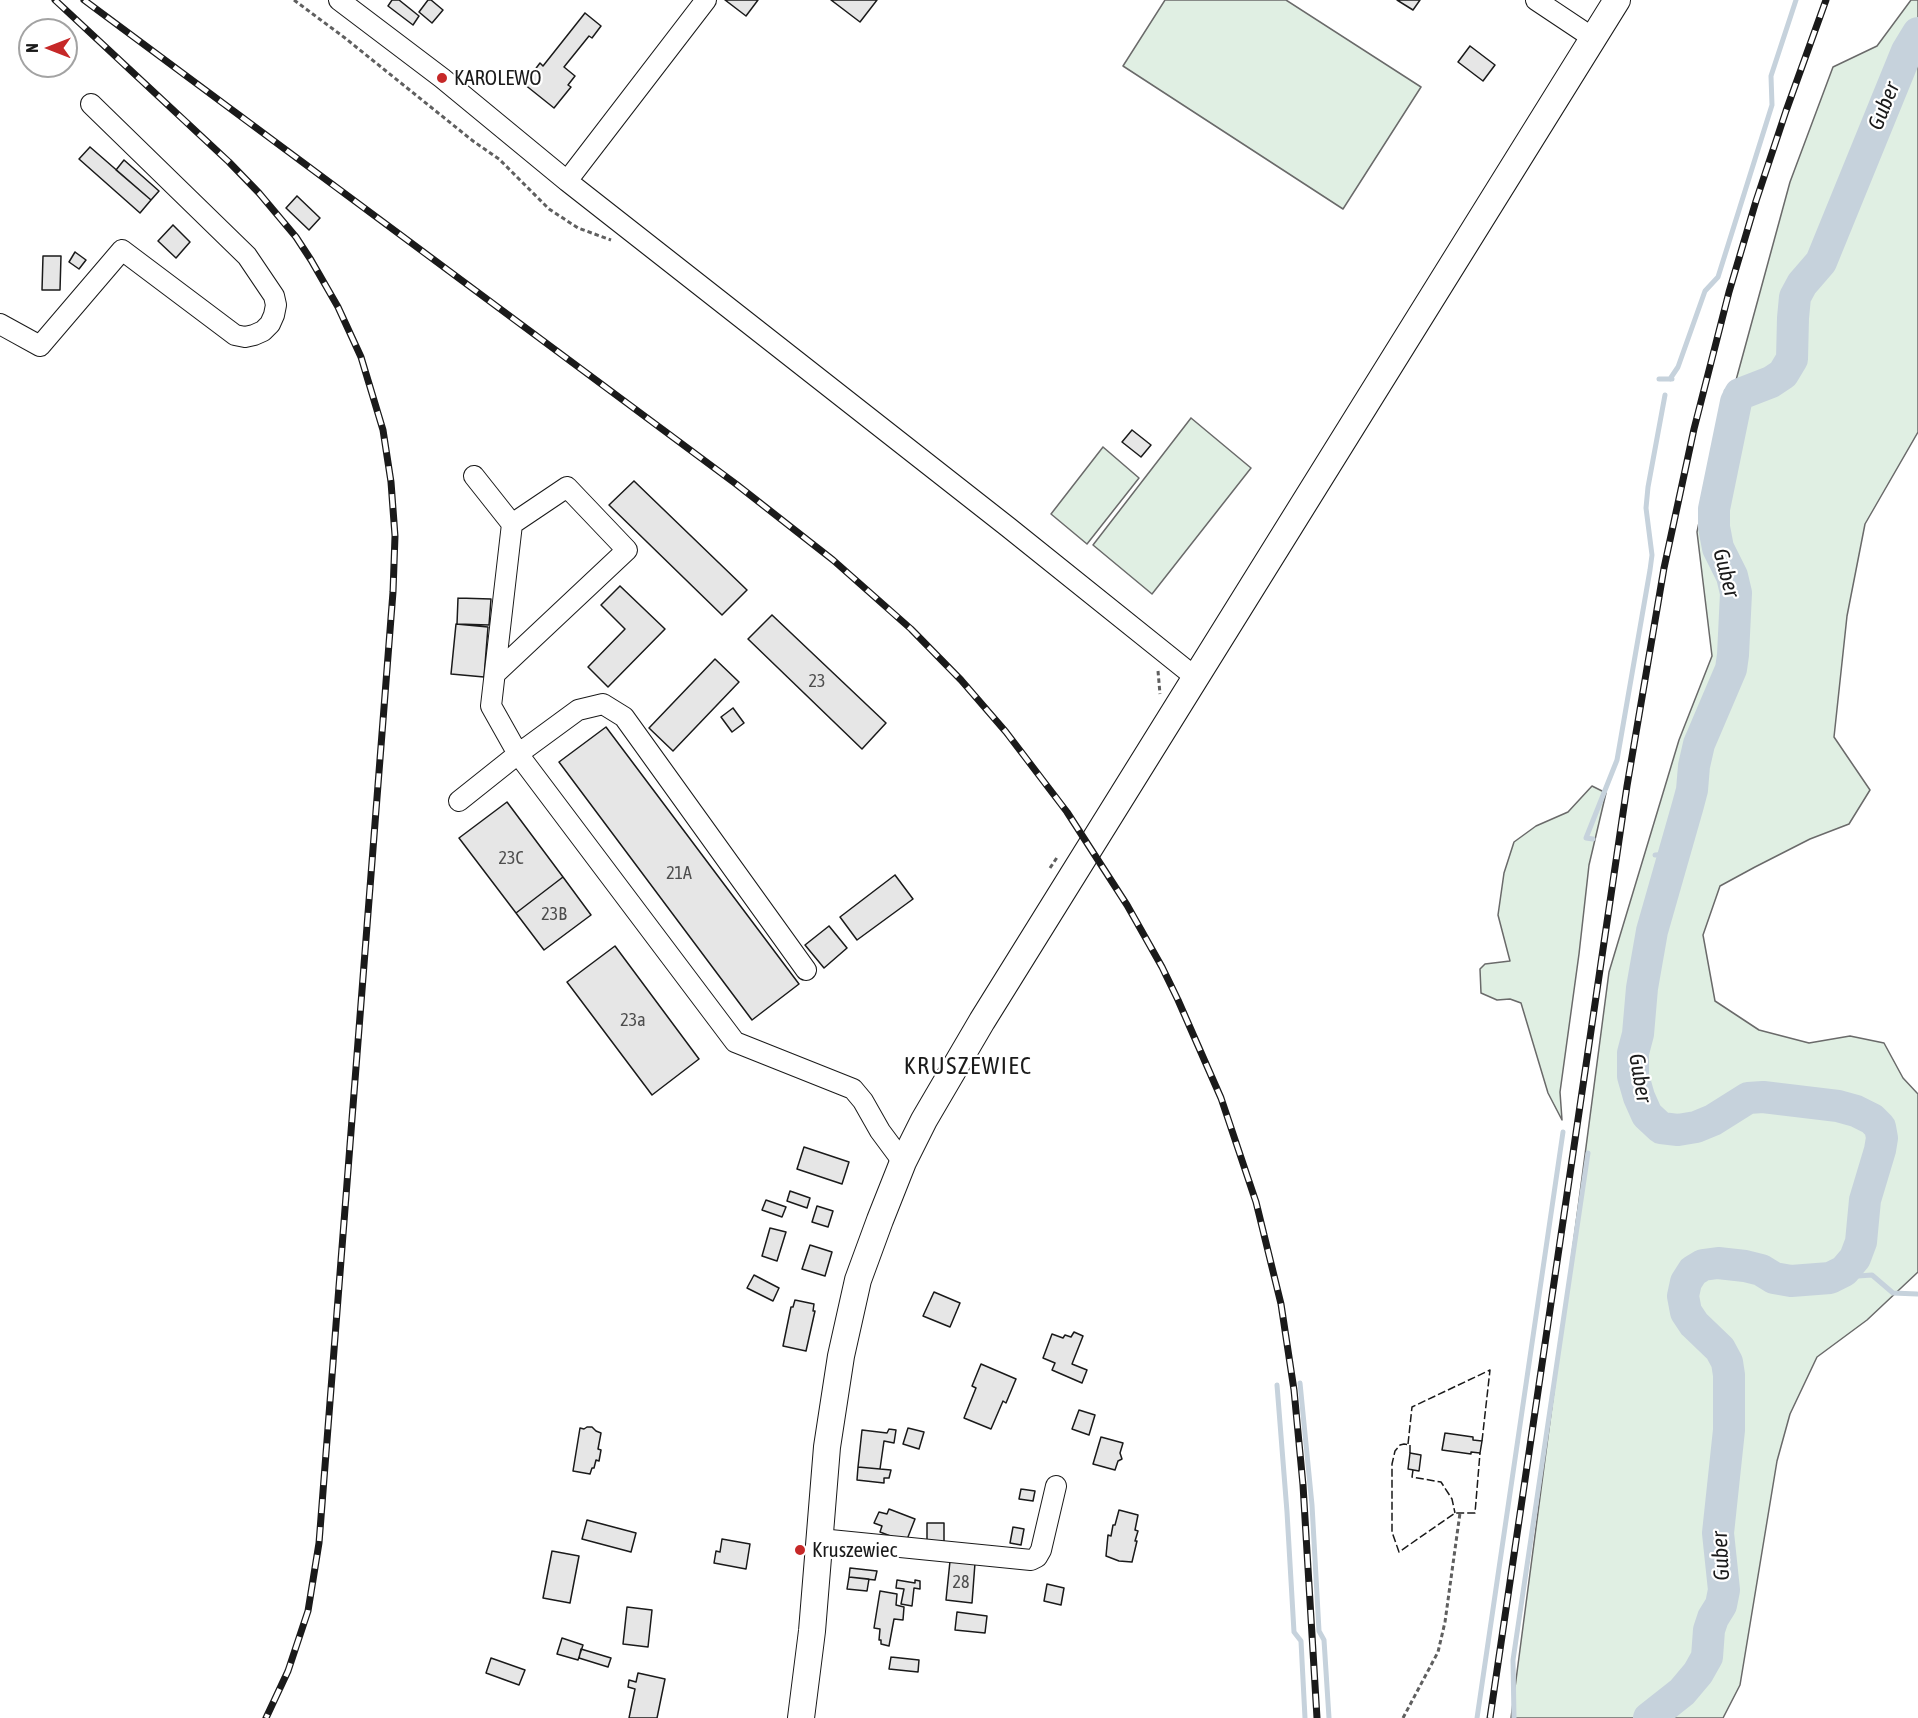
<!DOCTYPE html>
<html>
<head>
<meta charset="utf-8">
<style>
	body { margin:0 }
	#map { position:relative; width:1918px; height:1718px; overflow:hidden; background:#fff; font-family:"Asap Condensed",sans-serif }
	canvas { display:block }
	.north { position:absolute; left:18px; top:18px; width:60px; height:60px; box-sizing:border-box; background:#fff; border:2px solid #a3a3a3; border-radius:50%; rotate:270deg; font-size:16px; font-weight:700; line-height:24px; text-align:center; color:#1a1a1a }
	.north::after { content:''; display:block; margin:auto; width:21px; height:27px; background:#c62828; clip-path:polygon(50% 0,100% 100%,50% 72%,0 100%) }
</style>
</head>
<body>
<div id="map">
<canvas width="1918" height="1718"></canvas>
<div class="north">N</div>
</div>
<script>
const context = document.querySelector('canvas').getContext('2d');
context.lineJoin = 'round';
function fill(path, color) { context.fillStyle = color; context.fill(path, 'evenodd'); }
const shape = rows => new Path2D(rows.map(r => 'M' + r).join(''));
function trace(path, color, width, dash) { context.strokeStyle = color; context.lineWidth = width; context.lineCap = dash ? 'butt' : 'round'; context.setLineDash(dash || []); context.stroke(path); }
function label(font, color, halo, rows, align = 'center') {
  context.font = font + ' "Asap Condensed",sans-serif'; context.lineWidth = 4.5; context.setLineDash([]); context.textBaseline = 'middle'; context.strokeStyle = halo; context.fillStyle = color; for (const [text, x, y, turn = 0] of rows) {
    context.save(); context.translate(x, y); context.rotate((+turn || 0) * Math.PI / 180); context.textAlign = isNaN(turn) ? turn : align; if (halo) context.strokeText(text, 0, 0); context.fillText(text, 0, 0); context.restore();
  }
}
const green = shape([
	[1165,0,1286,0,1421,87,1343,209,1123,66,1165,0],
	[1911,0,1918,0,1918,432,1865,524,1847,616,1834,737,1870,790,1849,824,1810,839,1755,867,1720,886,1703,935,1715,1001,1759,1030,1809,1043,1850,1036,1884,1043,1903,1078,1918,1094,1918,1272,1867,1320,1817,1357,1790,1414,1777,1461,1740,1685,1723,1718,1511,1718,1609,972,1679,740,1712,656,1697,532,1705,494,1790,182,1833,67,1877,46,1911,0],
	[1191,418,1251,468,1152,594,1093,545,1191,418],
	[1103,447,1139,478,1087,544,1051,514,1103,447],
	[1592,786,1606,793,1589,865,1579,954,1560,1092,1562,1120,1548,1093,1521,1003,1510,999,1497,1000,1481,993,1480,969,1485,964,1510,961,1498,915,1504,873,1514,842,1536,826,1568,812,1592,786]
]);
fill(green, '#e0efe3');
trace(green, '#6a6a6a', 1.5);
trace(shape([
	[1659,379,1672,379],
	[1670,379,1678,367,1705,291,1718,277,1772,105,1771,76,1796,0],
	[1726,391,1740,394],
	[1593,839,1586,838,1617,760,1650,570,1652,555,1646,508,1648,487,1665,395],
	[1655,855,1674,854],
	[1830,1278,1872,1275,1893,1293,1917,1294],
	[1300,1383,1312,1505,1319,1631,1324,1640,1329,1718],
	[1277,1385,1287,1512,1294,1632,1301,1641,1305,1718],
	[1477,1718,1563,1132],
	[1514,1718,1513,1660,1588,1153]
]), '#c6d2dc', 5);
trace(shape([
	[1649,1718,1682,1692,1698,1673,1707,1657,1709,1630,1713,1618,1721,1605,1724,1590,1718,1533,1729,1430,1729,1375,1727,1362,1720,1349,1694,1324,1686,1312,1683,1296,1686,1282,1693,1271,1703,1265,1718,1263,1745,1266,1761,1270,1774,1278,1791,1281,1830,1278,1844,1271,1855,1258,1861,1242,1865,1200,1880,1150,1882,1138,1880,1127,1872,1119,1856,1111,1838,1106,1763,1097,1748,1098,1713,1120,1696,1127,1678,1130,1661,1128,1647,1115,1639,1097,1633,1076,1633,1053,1638,1034,1642,988,1652,931,1688,805,1692,790,1694,766,1699,744,1731,669,1733,655,1736,593,1732,576,1718,548,1714,527,1714,509,1736,402,1740,394,1771,382,1783,374,1792,359,1793,318,1795,297,1802,284,1821,262,1907,51,1918,33]
]), '#c6d2dc', 32);
const building = shape([
	[392,0,399,0,419,16,413,25,388,6,392,0],
	[428,0,431,0,443,10,432,23,419,12,428,0],
	[725,0,758,0,746,16,725,0],
	[831,0,877,0,860,22,831,0],
	[1397,0,1420,0,1413,10,1397,0],
	[585,13,601,26,592,38,589,36,564,67,575,76,568,85,571,87,554,108,524,84,540,63,543,66,585,13],
	[1470,46,1495,65,1483,81,1458,62,1470,46],
	[90,147,151,200,140,213,79,159,90,147],
	[124,160,159,191,151,200,116,170,124,160],
	[297,196,320,218,309,230,286,208,297,196],
	[173,225,190,242,176,258,158,241,173,225],
	[75,252,86,260,79,269,69,262,75,252],
	[43,256,61,256,60,290,42,290,43,256],
	[1132,430,1151,445,1141,457,1122,442,1132,430],
	[634,481,747,590,722,615,609,505,634,481],
	[620,586,665,629,608,687,588,667,625,629,601,605,620,586],
	[458,598,491,599,489,625,457,624,458,598],
	[772,615,886,723,862,749,748,639,772,615],
	[456,624,488,627,484,677,451,674,456,624],
	[715,659,739,682,673,751,649,728,715,659],
	[733,708,744,723,732,732,721,717,733,708],
	[606,727,799,984,752,1020,559,762,606,727],
	[507,802,563,877,516,913,459,838,507,802],
	[895,875,913,899,857,940,840,917,895,875],
	[563,877,591,915,544,950,516,913,563,877],
	[829,926,847,948,824,968,805,945,829,926],
	[615,946,699,1059,652,1095,567,982,615,946],
	[804,1147,849,1162,842,1184,797,1169,804,1147],
	[790,1191,810,1198,807,1208,787,1201,790,1191],
	[766,1200,786,1207,782,1217,762,1210,766,1200],
	[817,1206,833,1211,828,1227,812,1222,817,1206],
	[770,1228,786,1232,777,1261,762,1256,770,1228],
	[810,1245,832,1252,825,1276,802,1269,810,1245],
	[754,1275,779,1288,773,1301,747,1288,754,1275],
	[934,1292,960,1303,950,1327,923,1316,934,1292],
	[795,1300,814,1304,813,1311,815,1311,806,1351,783,1346,791,1307,793,1307,795,1300],
	[1074,1332,1083,1336,1072,1364,1087,1370,1082,1383,1052,1370,1055,1363,1043,1358,1052,1334,1063,1338,1065,1335,1071,1337,1074,1332],
	[981,1364,1016,1379,1006,1403,1003,1401,991,1429,964,1418,976,1388,972,1386,981,1364],
	[1079,1410,1095,1415,1089,1435,1072,1429,1079,1410],
	[587,1427,592,1427,596,1431,601,1433,598,1449,601,1450,599,1461,596,1460,594,1468,592,1468,590,1474,573,1471,580,1428,584,1429,587,1427],
	[908,1428,924,1432,919,1449,903,1444,908,1428],
	[889,1429,896,1430,894,1443,884,1441,880,1469,858,1467,862,1430,887,1433,889,1429],
	[1445,1433,1473,1437,1473,1440,1482,1441,1480,1453,1471,1452,1471,1454,1442,1450,1445,1433],
	[1101,1437,1123,1443,1120,1453,1122,1459,1118,1461,1115,1470,1093,1464,1101,1437],
	[1410,1453,1421,1455,1419,1471,1408,1469,1410,1453],
	[858,1467,891,1470,889,1478,884,1478,884,1483,857,1480,858,1467],
	[1021,1489,1035,1491,1033,1501,1019,1499,1021,1489],
	[889,1509,915,1519,906,1542,880,1532,882,1526,874,1523,879,1512,887,1514,889,1509],
	[1119,1510,1138,1515,1135,1530,1138,1531,1135,1541,1137,1541,1132,1562,1119,1561,1106,1556,1108,1535,1111,1536,1113,1525,1115,1525,1119,1510],
	[587,1520,636,1533,631,1552,582,1539,587,1520],
	[927,1523,944,1523,944,1544,927,1544,927,1523],
	[1013,1527,1024,1529,1021,1545,1010,1543,1013,1527],
	[722,1539,750,1544,746,1569,714,1563,716,1551,720,1552,722,1539],
	[552,1551,579,1556,570,1603,543,1598,552,1551],
	[950,1561,975,1563,972,1603,946,1600,950,1561],
	[850,1568,877,1571,875,1580,849,1577,850,1568],
	[849,1577,869,1579,867,1591,847,1589,849,1577],
	[897,1580,915,1583,915,1580,920,1581,920,1589,914,1588,912,1606,901,1604,904,1589,896,1588,897,1580],
	[1047,1584,1064,1588,1061,1605,1044,1601,1047,1584],
	[880,1591,897,1594,896,1605,904,1607,903,1620,894,1619,889,1646,881,1644,881,1640,879,1640,880,1629,874,1628,880,1591],
	[627,1607,652,1610,648,1647,623,1644,627,1607],
	[957,1612,987,1616,985,1633,955,1630,957,1612],
	[562,1638,583,1645,578,1660,557,1654,562,1638],
	[581,1649,611,1658,608,1667,579,1658,581,1649],
	[891,1657,919,1660,918,1672,889,1669,891,1657],
	[491,1658,525,1670,519,1685,486,1673,491,1658],
	[638,1673,665,1679,657,1718,629,1718,635,1689,628,1687,629,1680,636,1682,638,1673]
]);
fill(building, '#e6e6e6');
trace(building, '#1a1a1a', 1.5);
const minor = shape([
	[339,0,442,78,567,181,1008,527,1195,677],
	[1536,0,1593,38],
	[567,181,706,0],
	[0,324,40,346,122,250,235,335,245,337,254,335,263,331,270,324,274,315,276,305,274,296,247,256,91,104],
	[474,476,512,524,491,706,518,754,735,1042,853,1089,863,1101,880,1131,903,1162],
	[495,674,627,550,567,487,512,524],
	[459,801,518,754,578,710,603,704,624,717,806,970],
	[820,1539,1031,1560,1037,1557,1041,1550,1056,1486]
]);
const major = shape([
	[801,1718,812,1631,827,1447,841,1356,858,1280,880,1220,903,1162,924,1120,982,1021,1617,0]
]);
trace(minor, '#1a1a1a', 22);
trace(major, '#1a1a1a', 28);
trace(shape([
	[294,0,345,38,473,141,499,159,549,209,578,228,611,240],
	[1158,671,1160,694],
	[1050,868,1058,856],
	[1403,1718,1438,1652,1445,1622,1460,1513]
]), '#5f5f5f', 3, [4.5, 3]);
trace(minor, '#fff', 20);
trace(major, '#fff', 26);
const rail = shape([
	[55,0,229,162,259,193,296,237,311,260,338,307,361,357,383,430,391,482,395,536,393,592,319,1543,308,1611,288,1671,266,1718],
	[84,0,736,484,833,560,911,629,961,680,1006,732,1067,812,1127,905,1162,967,1178,1000,1221,1098,1256,1202,1281,1304,1294,1390,1303,1485,1317,1718],
	[1490,1718,1627,786,1664,568,1694,429,1729,292,1756,201,1786,111,1826,0]
]);
trace(rail, '#1a1a1a', 7);
trace(rail, '#fff', 4.5, [14]);
trace(shape([
	[1408,1444,1412,1407,1490,1370,1482,1441],
	[1410,1453,1410,1445,1404,1444,1400,1445,1395,1451,1392,1464,1392,1532,1399,1552,1455,1513,1475,1513,1480,1453],
	[1413,1470,1412,1477,1441,1482,1452,1499,1455,1513]
]), '#1a1a1a', 1.5, [8, 3]);
for (const [x, y, r, color] of [
	[442,78,6,"#c62828"],
	[800,1550,6,"#c62828"]
]) { const dot = new Path2D(); dot.arc(x, y, r, 0, 2 * Math.PI); context.fillStyle = color; context.fill(dot); trace(dot, '#fff', 2); }
label('18px', '#4d4d4d', null, [
	["23",817,681],
	["23C",511,858],
	["21A",679,873],
	["23B",554,914],
	["23a",633,1020],
	["28",961,1582]
]);
label('21px', '#1a1a1a', '#fff', [
	["KAROLEWO",454,78],
	["Kruszewiec",812,1550]
], 'left');
label('italic 22px', '#1a1a1a', '#fff', [
	["Guber",1884,106,-68],
	["Guber",1726,573,75],
	["Guber",1640,1078,80],
	["Guber",1721,1556,-93]
]);
context.letterSpacing = '1.5px';
label('24px', '#1a1a1a', '#fff', [
	["KRUSZEWIEC",968,1066]
]);
context.letterSpacing = '0px';
</script>
</body>
</html>
